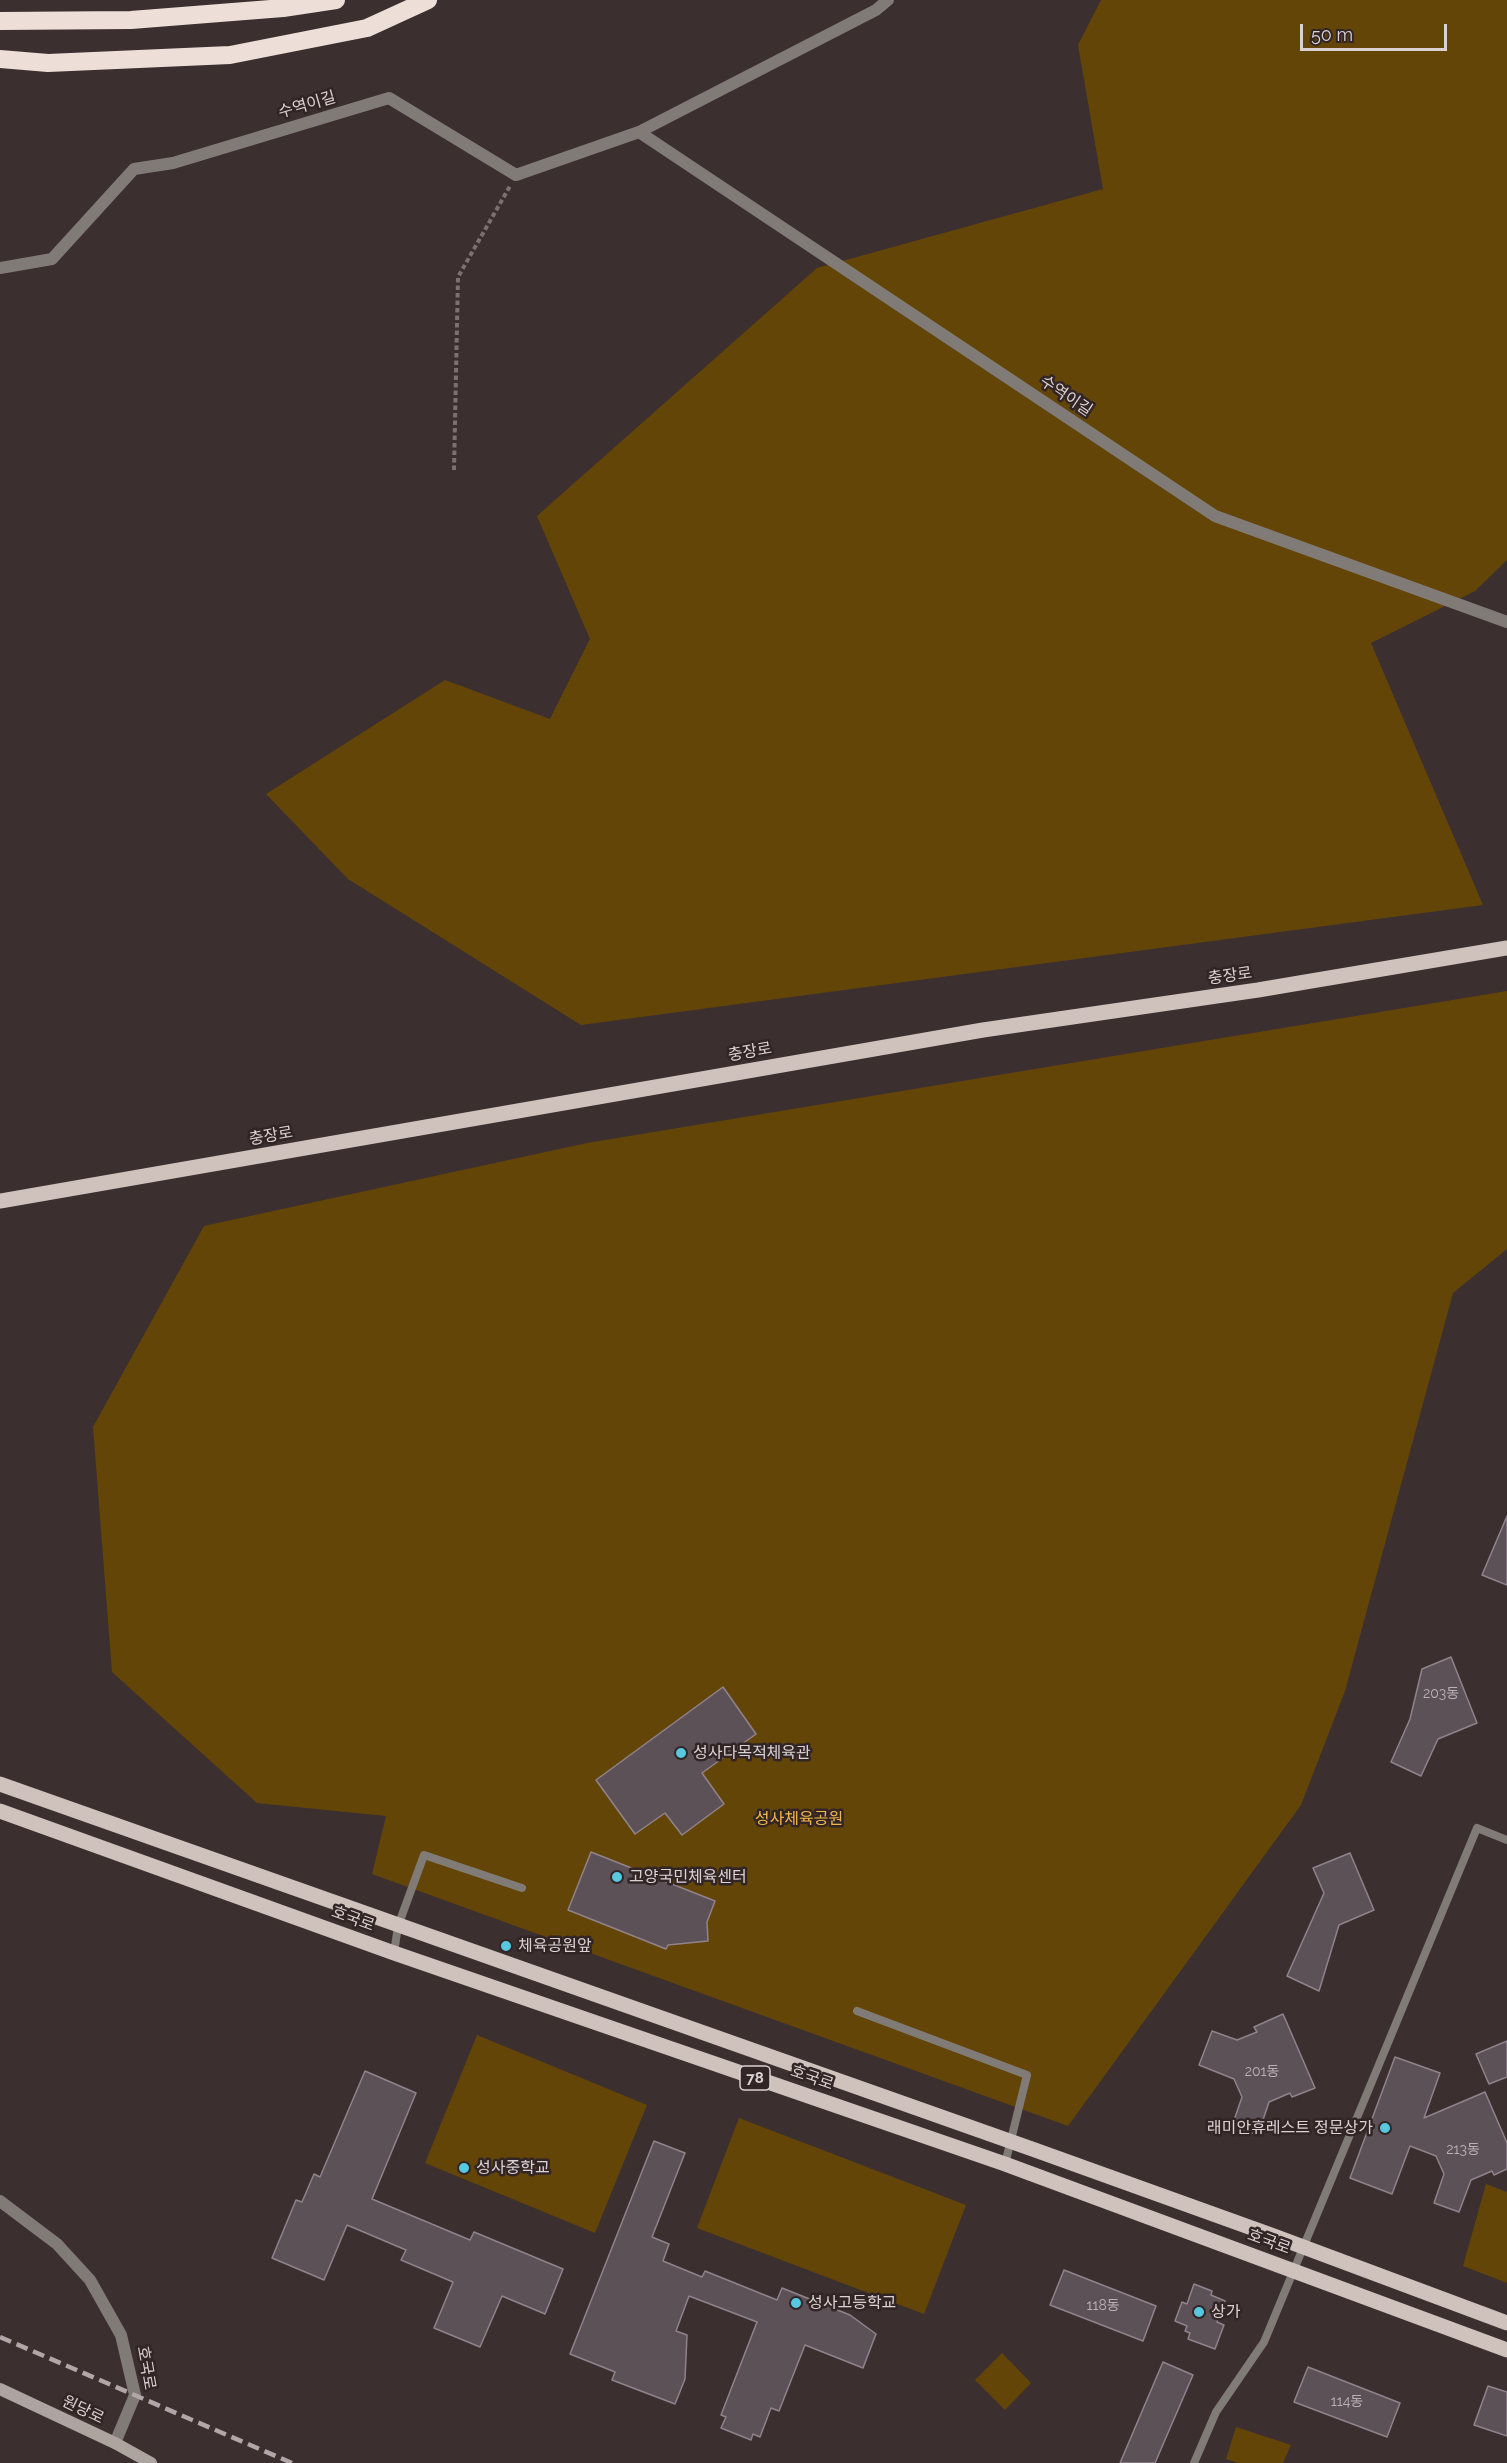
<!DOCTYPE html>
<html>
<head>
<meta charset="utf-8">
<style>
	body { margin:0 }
	#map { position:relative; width:1507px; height:2463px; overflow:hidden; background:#3c2f30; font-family:Raleway,sans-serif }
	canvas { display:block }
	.scale { position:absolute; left:1300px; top:24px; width:147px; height:27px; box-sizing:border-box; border:3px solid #dad1d2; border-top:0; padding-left:8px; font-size:18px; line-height:21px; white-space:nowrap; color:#dad1d2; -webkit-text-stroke:4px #322526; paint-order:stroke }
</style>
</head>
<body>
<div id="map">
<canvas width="1507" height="2463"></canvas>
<div class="scale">50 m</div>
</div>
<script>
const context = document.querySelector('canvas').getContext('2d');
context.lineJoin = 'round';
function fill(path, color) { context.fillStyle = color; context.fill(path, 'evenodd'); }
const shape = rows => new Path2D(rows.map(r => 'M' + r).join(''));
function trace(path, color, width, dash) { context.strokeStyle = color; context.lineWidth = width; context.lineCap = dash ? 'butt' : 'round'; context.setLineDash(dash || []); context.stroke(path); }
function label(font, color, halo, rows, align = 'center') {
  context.font = font + ' Raleway,"Noto Sans KR",sans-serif'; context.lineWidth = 5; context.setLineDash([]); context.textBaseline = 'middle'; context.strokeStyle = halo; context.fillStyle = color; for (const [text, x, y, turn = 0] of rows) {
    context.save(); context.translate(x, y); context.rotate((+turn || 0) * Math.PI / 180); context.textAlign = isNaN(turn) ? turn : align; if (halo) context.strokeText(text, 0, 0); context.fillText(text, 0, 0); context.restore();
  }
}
fill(shape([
	[1101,0,1507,0,1507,560,1475,591,1371,643,1483,905,581,1025,348,879,266,794,445,680,550,719,590,639,537,516,817,268,1103,189,1078,45],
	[1507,991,1507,1249,1453,1293,1345,1691,1301,1805,1068,2126,372,1874,386,1816,257,1803,112,1672,93,1427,204,1226,587,1143],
	[477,2035,647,2105,595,2233,425,2163],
	[739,2118,966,2205,924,2314,697,2228],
	[1486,2184,1507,2192,1507,2283,1463,2266],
	[1002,2353,1031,2383,1005,2410,975,2380],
	[1236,2427,1291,2445,1283,2463,1239,2463,1226,2459]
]), '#644508');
const building = shape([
	[1507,1516,1507,1585,1482,1575,1507,1516],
	[1451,1657,1477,1723,1438,1739,1421,1776,1391,1762,1410,1719,1422,1669,1451,1657],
	[723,1687,756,1734,702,1773,724,1804,682,1835,665,1813,635,1834,596,1780,723,1687],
	[591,1852,715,1901,707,1922,708,1941,668,1945,666,1949,568,1910,591,1852],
	[1350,1853,1374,1910,1339,1925,1319,1991,1287,1976,1324,1893,1313,1868,1350,1853],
	[1283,2014,1315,2088,1292,2097,1290,2093,1269,2102,1258,2135,1232,2126,1242,2097,1234,2079,1199,2065,1212,2031,1237,2040,1257,2032,1254,2027,1283,2014],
	[1507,2041,1507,2077,1489,2084,1476,2054,1507,2041],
	[1395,2057,1440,2073,1424,2118,1485,2092,1507,2143,1507,2169,1494,2175,1492,2171,1471,2180,1459,2212,1434,2203,1444,2174,1436,2156,1410,2146,1392,2194,1350,2178,1395,2057],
	[365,2071,416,2093,372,2199,470,2240,474,2232,563,2269,545,2314,502,2296,480,2347,434,2328,453,2282,401,2260,406,2250,347,2225,324,2280,272,2258,296,2200,302,2202,314,2174,320,2177,365,2071],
	[654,2141,685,2153,652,2237,669,2244,663,2261,702,2277,705,2271,777,2300,782,2288,850,2315,876,2334,863,2368,805,2345,779,2411,771,2408,760,2437,753,2434,751,2440,721,2428,726,2417,721,2415,757,2322,689,2296,676,2331,687,2335,685,2379,675,2404,612,2380,615,2372,570,2354,654,2141],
	[1064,2270,1156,2306,1143,2341,1050,2305,1064,2270],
	[1194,2284,1212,2291,1211,2295,1225,2301,1217,2322,1224,2325,1215,2349,1188,2339,1190,2333,1185,2331,1187,2326,1175,2321,1182,2302,1187,2304,1194,2284],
	[1163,2362,1193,2375,1155,2463,1120,2463,1163,2362],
	[1308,2367,1400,2403,1387,2437,1294,2402,1308,2367],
	[1488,2386,1507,2392,1507,2436,1474,2425,1488,2386]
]);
fill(building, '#5d5158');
trace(building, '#90838b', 1.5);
trace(shape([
	[454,470,458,277,510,186]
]), '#7c7172', 4, [4.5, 3]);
trace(shape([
	[394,1953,398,1926,424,1855,522,1888],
	[857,2011,1027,2075,1005,2164],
	[1194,2463,1216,2412,1264,2342,1477,1828,1507,1840]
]), '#817b78', 8);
trace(shape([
	[639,132,1215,516,1507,622],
	[0,268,52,259,134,169,173,163,389,98,516,175,639,132,876,10,888,0],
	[0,2201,57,2244,90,2280,121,2335,135,2395,115,2443]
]), '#817b78', 12);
trace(shape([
	[0,2389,115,2443,151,2463]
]), '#ada39f', 12);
trace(shape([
	[0,1201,983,1030,1258,990,1507,948],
	[0,1784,1035,2150,1274,2236,1507,2323],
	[0,1811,394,1953,1005,2164,1507,2350]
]), '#cfc2bd', 15);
trace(shape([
	[0,21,131,20,283,8,336,0],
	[0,59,48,63,230,55,367,28,428,0]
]), '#eddfd8', 18);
trace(shape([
	[0,2337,292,2463]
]), '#b1a7a8', 4.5, [12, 6]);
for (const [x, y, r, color] of [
	[681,1753,6,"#56c9e1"],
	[617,1877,6,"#56c9e1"],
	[506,1946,6,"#56c9e1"],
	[1385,2128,6,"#56c9e1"],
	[464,2168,6,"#56c9e1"],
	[796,2303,6,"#56c9e1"],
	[1199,2312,6,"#56c9e1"]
]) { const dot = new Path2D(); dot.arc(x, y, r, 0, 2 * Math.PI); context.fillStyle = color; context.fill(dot); trace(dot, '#322526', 2); }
label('14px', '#bbb1b4', null, [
	["203동",1441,1694],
	["201동",1262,2072],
	["213동",1463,2150],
	["118동",1103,2306],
	["114동",1347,2402]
]);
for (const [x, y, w] of [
	[755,2078,30]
]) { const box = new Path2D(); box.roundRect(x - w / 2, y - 12, w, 24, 4.5); context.fillStyle = '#322526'; context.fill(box); trace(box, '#dad1d2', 1.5); }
label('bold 15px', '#dad1d2', null, [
	["78",755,2078]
]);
label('16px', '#dad1d2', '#322526', [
	["수역이길",307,105,-16],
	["수역이길",1066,396,34],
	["충장로",1230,976,-8],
	["충장로",750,1052,-10],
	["충장로",271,1136,-10],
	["호국로",353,1919,20],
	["호국로",812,2078,19],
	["호국로",1269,2242,20],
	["호국로",146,2368,80],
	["원당로",83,2410,26]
]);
label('16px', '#dad1d2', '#322526', [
	["성사다목적체육관",693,1753],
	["고양국민체육센터",629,1877],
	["체육공원앞",518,1946],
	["래미안휴레스트 정문상가",1373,2128,"right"],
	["성사중학교",476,2168],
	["성사고등학교",808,2303],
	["상가",1211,2312]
], 'left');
label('16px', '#f4b64a', '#322526', [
	["성사체육공원",799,1819]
]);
</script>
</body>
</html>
